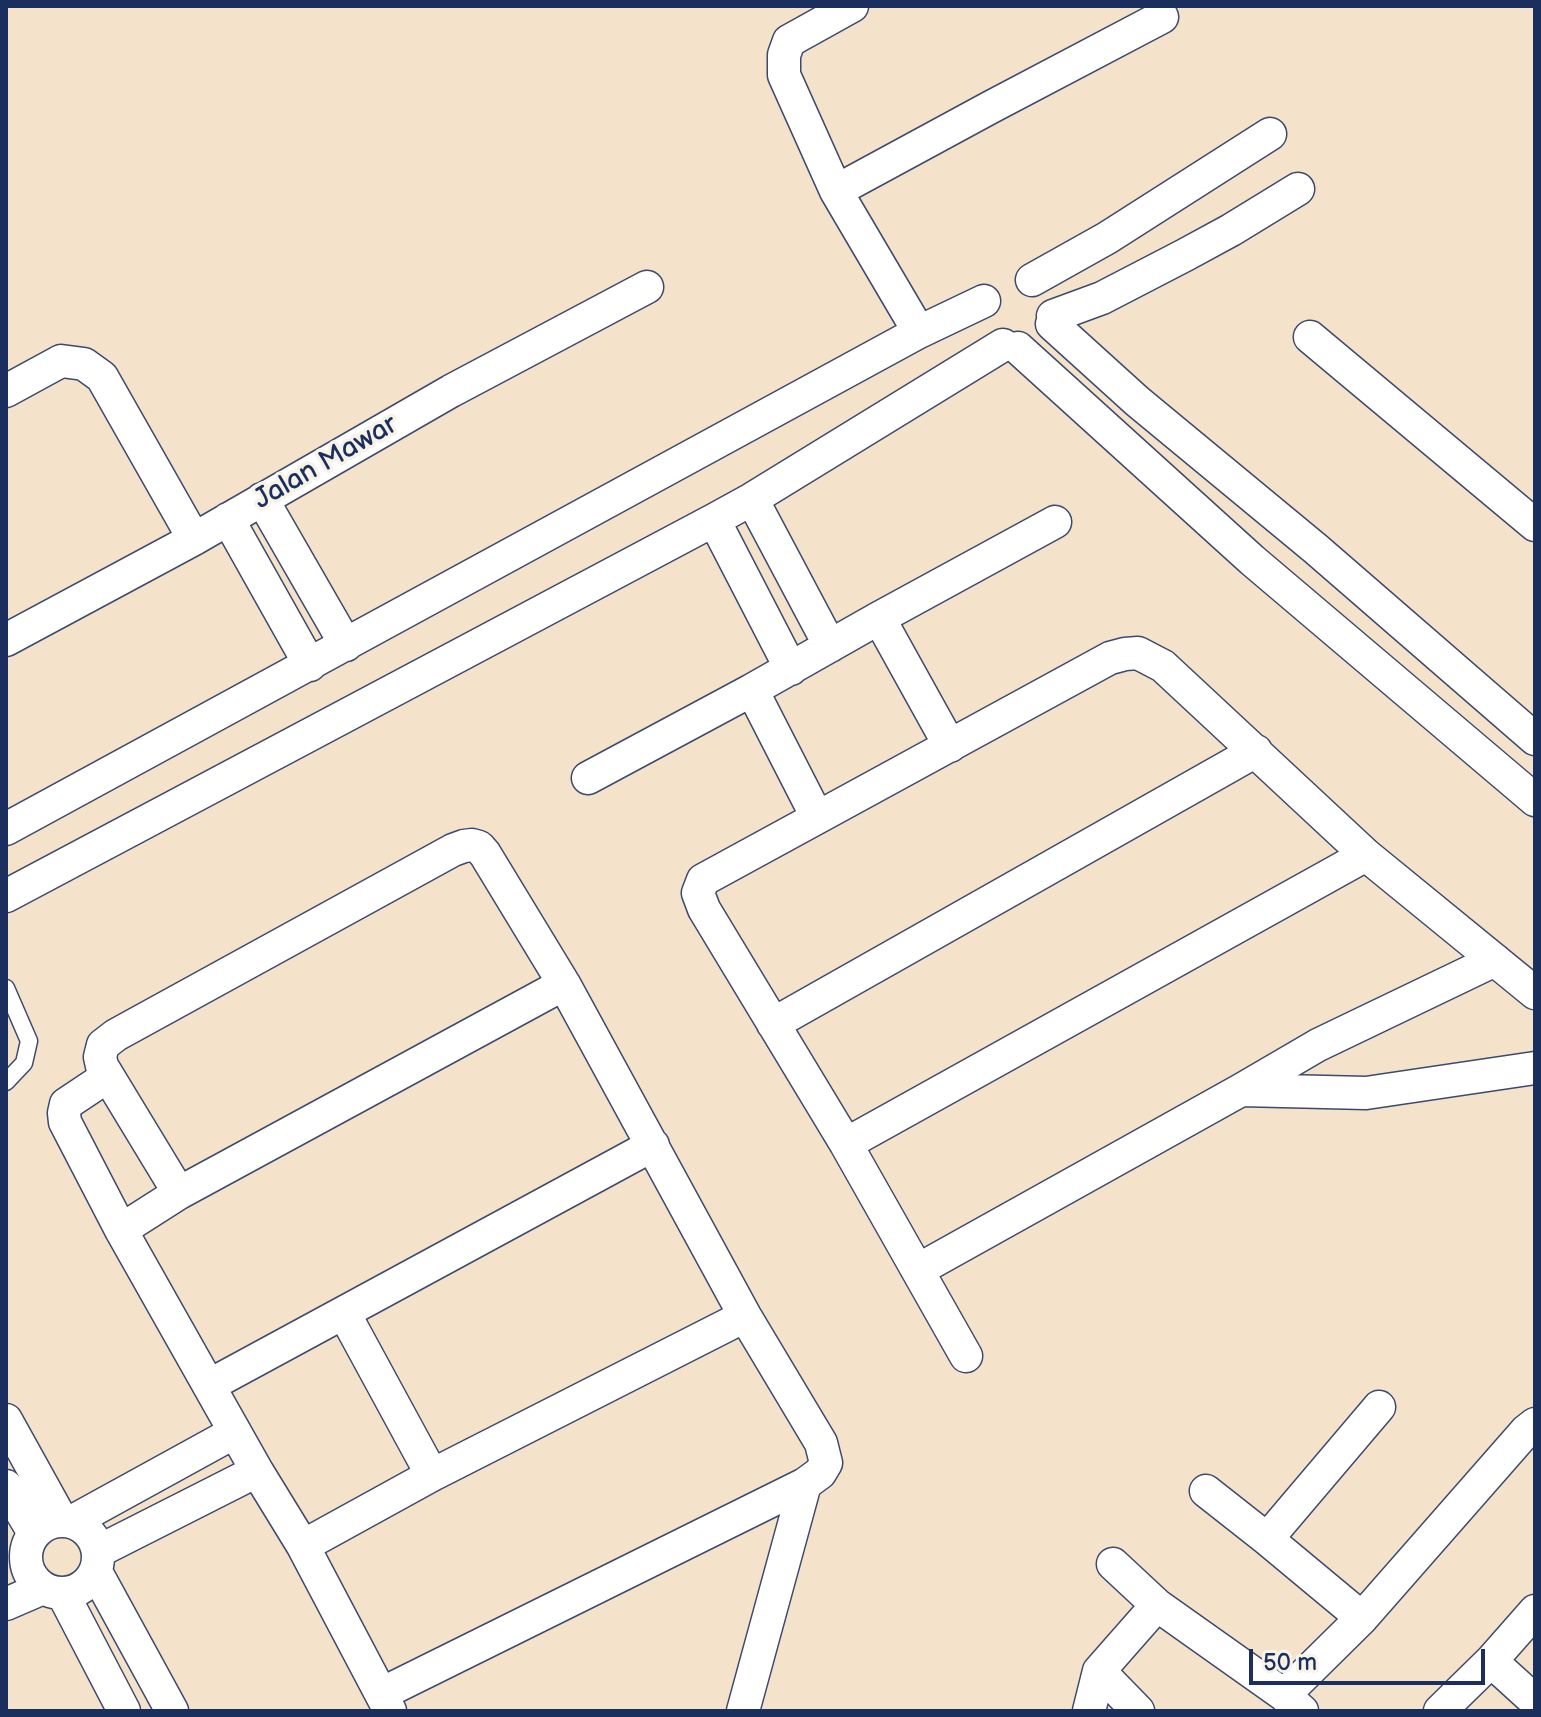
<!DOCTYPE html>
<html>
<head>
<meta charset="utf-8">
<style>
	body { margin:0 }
	#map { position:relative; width:1541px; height:1717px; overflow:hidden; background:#f4e2cb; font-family:"Balsamiq Sans",sans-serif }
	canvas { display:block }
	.frame { position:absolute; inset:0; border:8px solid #1b2f5e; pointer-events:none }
	.scale { position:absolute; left:1249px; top:1649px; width:236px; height:36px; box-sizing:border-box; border:4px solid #1b2f5e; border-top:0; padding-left:10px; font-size:24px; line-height:28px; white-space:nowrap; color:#1b2f5e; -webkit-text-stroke:6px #f7f3e8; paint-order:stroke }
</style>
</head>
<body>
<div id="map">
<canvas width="1541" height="1717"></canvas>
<div class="frame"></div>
<div class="scale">50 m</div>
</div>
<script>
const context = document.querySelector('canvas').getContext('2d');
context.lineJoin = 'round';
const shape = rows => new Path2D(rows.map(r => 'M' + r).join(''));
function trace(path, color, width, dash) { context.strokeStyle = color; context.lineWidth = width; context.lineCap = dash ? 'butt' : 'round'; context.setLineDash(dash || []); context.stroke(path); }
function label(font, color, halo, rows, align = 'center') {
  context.font = font + ' "Balsamiq Sans",sans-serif'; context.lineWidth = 7; context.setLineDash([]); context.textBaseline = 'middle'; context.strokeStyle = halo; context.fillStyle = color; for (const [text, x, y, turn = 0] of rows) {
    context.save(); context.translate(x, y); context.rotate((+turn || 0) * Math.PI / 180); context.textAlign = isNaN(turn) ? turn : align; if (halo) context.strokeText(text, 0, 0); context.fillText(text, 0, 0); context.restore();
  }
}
const lane = shape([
	[6,988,29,1041,24,1063,6,1082]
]);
const street = shape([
	[852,6,789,41,784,55,784,75,836,191,919,332],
	[836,191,991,107,1162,17],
	[1032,280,1107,238,1270,134],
	[1053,316,1102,298,1185,255,1231,230,1298,189],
	[1052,324,1137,401,1316,549,1535,739],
	[1310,337,1535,525],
	[1018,348,1252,560,1535,800],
	[6,391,61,361,84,364,102,377,194,539],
	[262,499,346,645],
	[752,499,830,646],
	[228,519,310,665],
	[714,520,791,669],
	[879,618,950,746],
	[6,640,194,539,451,391,647,287],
	[752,690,879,618,1055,522],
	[588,778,752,690,817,817],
	[6,829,919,332,984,301],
	[6,896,714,520,752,499,1003,345],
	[773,1024,1256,751],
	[108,1076,66,1104,64,1113,65,1122,121,1230],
	[1241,1090,1366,1093,1535,1068],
	[846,1144,1366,855],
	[179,1193,102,1066,100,1057,103,1045,116,1035,453,850,464,846,472,845,479,847,485,854,564,984,745,1316,821,1443,826,1463,820,1473,805,1484,743,1711],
	[918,1270,1241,1090,1318,1045,1495,960],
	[344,1313,432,1475],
	[966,1356,846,1144,704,909,698,893,703,880,1110,658,1125,654,1138,653,1163,666,1366,855,1535,993],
	[210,1385,653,1145],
	[6,1420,62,1521],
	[6,1486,34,1533],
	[1206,1491,1267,1539,1362,1618],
	[73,1521,235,1432],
	'26 1557a36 36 0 1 1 72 0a36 36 0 1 1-72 0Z',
	[1267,1539,1379,1407],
	[303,1546,432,1475,745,1316],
	[99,1551,257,1471],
	[1113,1564,1157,1605,1284,1695,1302,1711],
	[96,1572,172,1711],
	[63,1594,124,1711],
	[6,1604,43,1588],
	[1491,1661,1535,1701],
	[1099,1671,1138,1711],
	[381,1694,805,1484],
	[1284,1695,1362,1618,1526,1431,1535,1424],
	[390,1711,303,1546,257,1471,121,1230,179,1193,564,984],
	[1089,1711,1099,1671,1157,1605],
	[1440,1711,1491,1661,1535,1611]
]);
trace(lane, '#3c4a6e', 19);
trace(street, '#3c4a6e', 35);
trace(lane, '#fff', 16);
trace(street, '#fff', 32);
label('28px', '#1b2f5e', '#f7f3e8', [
	["Jalan Mawar",326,463,-30]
]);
</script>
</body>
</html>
